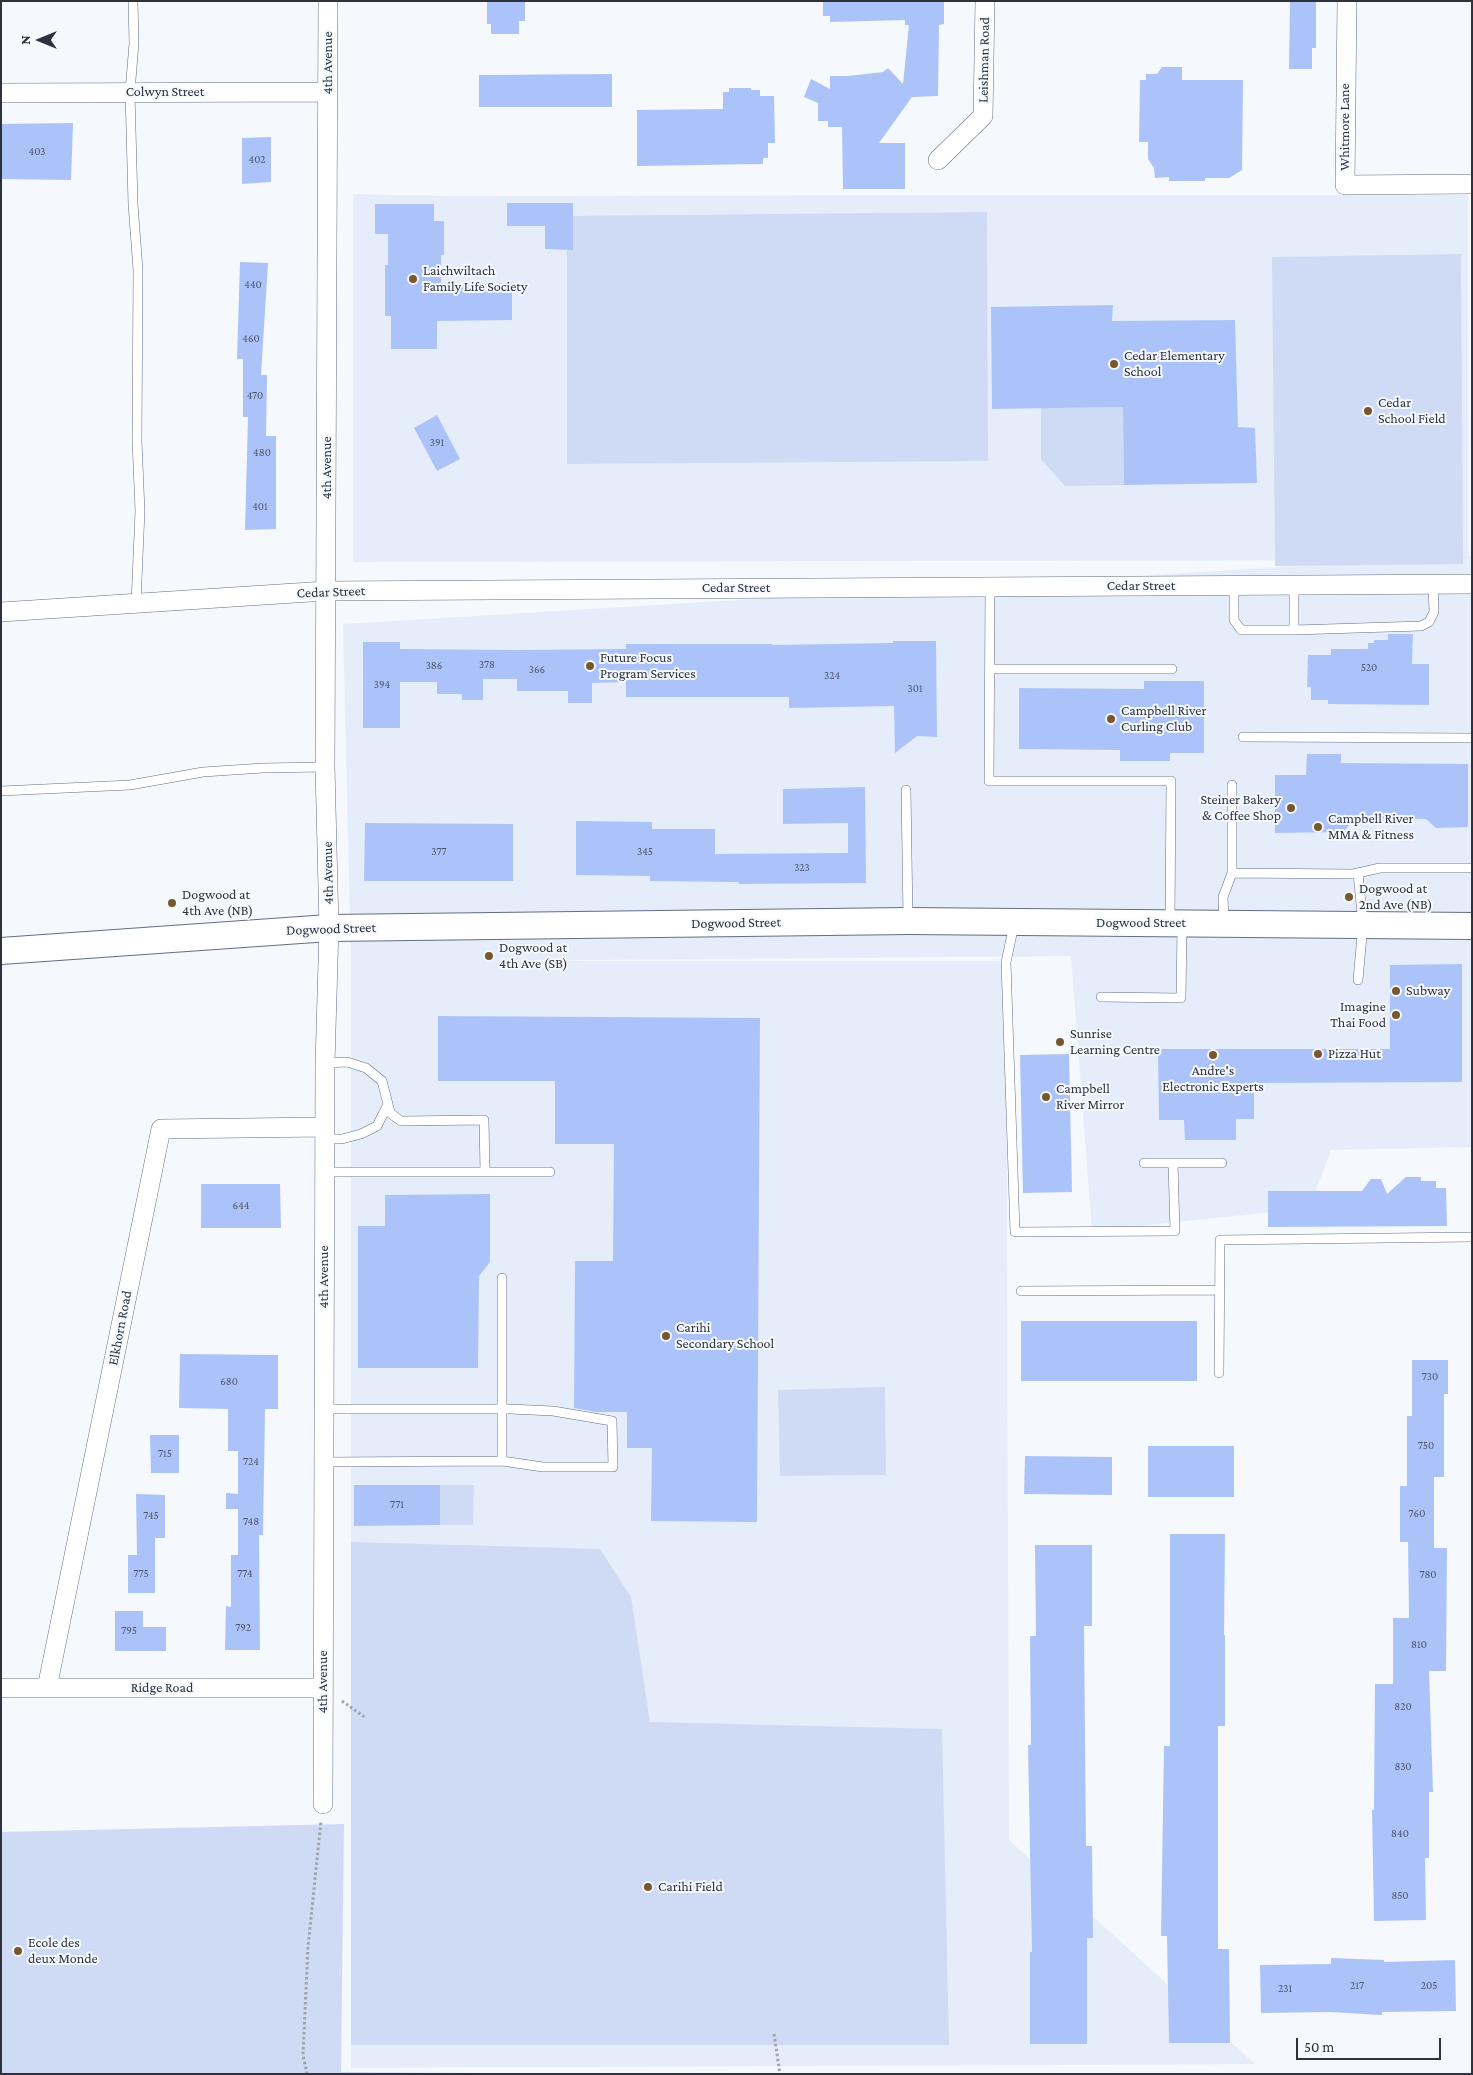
<!DOCTYPE html>
<html>
<head>
<meta charset="utf-8">
<style>
	body { margin:0 }
	#map { position:relative; width:1473px; height:2075px; overflow:hidden; background:#f5f8fd; font-family:"Crimson Pro",serif }
	canvas { display:block }
	.frame { position:absolute; inset:0; border:2px solid #2d323c; pointer-events:none }
	.north { position:absolute; left:15px; top:15px; width:50px; height:50px; -webkit-text-stroke:4px #f5f8fd; paint-order:stroke; rotate:270deg; font-size:14px; font-weight:700; line-height:20px; text-align:center; color:#2d323c }
	.north::after { content:''; display:block; margin:auto; width:18px; height:22px; background:#2d323c; clip-path:polygon(50% 0,100% 100%,50% 72%,0 100%) }
	.scale { position:absolute; left:1296px; top:2038px; width:145px; height:22px; box-sizing:border-box; border:2px solid #2d323c; border-top:0; padding-left:6px; font-size:15px; line-height:18px; white-space:nowrap; color:#2d323c; -webkit-text-stroke:4px #f5f8fd; paint-order:stroke }
</style>
</head>
<body>
<div id="map">
<canvas width="1473" height="2075"></canvas>
<div class="frame"></div>
<div class="north">N</div>
<div class="scale">50 m</div>
</div>
<script>
const context = document.querySelector('canvas').getContext('2d');
context.lineJoin = 'round';
function paint(path, color) {
  context.fillStyle = color;
  context.fill(path, 'evenodd');
}
function poly(rows) {
  const path = new Path2D();
  for (const r of rows) {
    path.moveTo(r[0], r[1]);
    for (let i = 2; i < r.length; i += 2) path.lineTo(r[i], r[i + 1]);
  }
  return path;
}
function strokePath(path, color, width, dash) {
  context.strokeStyle = color;
  context.lineWidth = width;
  context.lineCap = dash ? 'butt' : 'round';
  context.setLineDash(dash || []);
  context.stroke(path);
}
function label(font, color, halo, rows, align = 'center') {
  context.font = font + ' "Crimson Pro",serif';
  context.lineWidth = 4;
  context.setLineDash([]);
  context.textBaseline = 'middle';
  context.strokeStyle = halo;
  context.fillStyle = color;
  for (const [text, x, y, turn = 0] of rows) {
    context.save();
    context.translate(x, y);
    context.rotate((+turn || 0) * Math.PI / 180);
    context.textAlign = isNaN(turn) ? turn : align;
    if (halo) context.strokeText(text, 0, 0);
    context.fillText(text, 0, 0);
    context.restore();
  }
}
const built = poly([
	[353,194,446,196,1468,195,1469,556,1472,556,1472,1147,1331,1150,1309,1208,1092,1231,1071,956,475,961,1006,961,1009,1840,1255,2064,351,2068,351,961,343,624,1398,560,353,562]
]);
const green = poly([
	[987,212,988,461,567,464,567,216],
	[1461,254,1463,564,1275,566,1272,257],
	[1123,407,1124,485,1065,486,1041,459,1041,408],
	[885,1387,886,1475,780,1476,778,1390],
	[440,1485,474,1485,473,1525,440,1525],
	[351,1542,600,1549,631,1597,650,1722,942,1729,949,2045,351,2045],
	[344,1824,341,2072,630,2074,1,2074,1,1832]
]);
const building = poly([
	[487,1,525,1,525,21,519,21,519,34,491,34,491,24,487,24],
	[823,1,944,1,944,24,939,25,938,96,912,97,879,143,905,143,905,189,843,189,842,127,828,127,828,121,818,121,818,103,804,97,811,79,830,89,830,76,848,76,883,72,888,68,903,84,909,25,905,25,905,20,830,22,830,16,823,16],
	[1290,1,1316,1,1316,48,1312,48,1312,69,1289,69],
	[1162,67,1182,67,1182,80,1243,80,1242,170,1229,178,1205,178,1205,181,1169,181,1169,177,1155,178,1154,168,1148,159,1148,142,1139,142,1140,80,1146,80,1146,74,1157,74],
	[612,74,612,107,479,107,479,75],
	[729,88,751,88,751,90,760,90,760,96,774,96,775,143,768,143,768,158,763,158,763,164,637,166,637,110,723,109,723,92,729,92],
	[73,123,71,180,1,179,1,124],
	[271,137,271,182,242,184,242,138],
	[507,203,573,203,573,250,545,249,545,226,507,226],
	[375,204,434,204,434,221,444,221,444,255,441,255,441,285,512,283,512,320,437,321,437,349,391,349,391,316,385,316,385,265,388,265,388,234,375,234],
	[240,262,268,263,261,375,267,375,266,436,276,436,276,529,245,530,248,417,243,417,243,359,237,359],
	[1113,305,1112,321,1235,320,1238,427,1255,428,1257,483,1124,485,1123,407,992,409,991,307],
	[437,415,460,459,437,471,414,428],
	[1388,634,1413,634,1412,664,1429,664,1429,705,1328,704,1328,700,1311,700,1311,687,1307,687,1308,655,1331,655,1331,649,1368,649,1368,643,1374,643,1374,640,1388,640],
	[893,641,936,641,937,737,917,736,895,753,894,706,789,708,789,697,626,697,626,682,592,683,592,703,568,703,568,691,517,691,517,679,483,679,483,700,462,700,462,694,437,694,437,682,400,682,400,728,363,728,363,642,400,642,400,649,517,650,626,649,626,644,772,644,772,645,893,643],
	[1144,681,1204,681,1204,753,1170,753,1170,761,1120,761,1120,750,1019,749,1019,688,1144,689],
	[1307,754,1341,754,1341,763,1468,764,1468,827,1436,828,1426,819,1356,818,1343,832,1275,833,1275,775,1306,775],
	[865,787,866,883,739,884,739,882,650,881,650,876,576,875,576,821,652,822,652,829,715,829,715,854,848,853,848,823,783,824,783,789],
	[365,823,513,824,513,881,364,881],
	[1462,964,1462,1082,1254,1083,1254,1119,1236,1119,1236,1140,1185,1140,1184,1120,1159,1120,1158,1049,1390,1049,1390,965],
	[438,1016,760,1018,757,1522,651,1521,652,1448,627,1448,627,1412,596,1412,574,1408,575,1261,613,1261,614,1144,555,1144,555,1081,438,1081],
	[1069,1054,1072,1192,1023,1193,1020,1055],
	[1406,1177,1421,1177,1421,1181,1436,1181,1436,1188,1446,1188,1447,1226,1268,1227,1268,1191,1362,1191,1371,1179,1381,1179,1387,1194],
	[201,1184,280,1184,281,1228,201,1228],
	[490,1194,490,1262,479,1276,478,1368,358,1368,358,1226,385,1226,385,1195],
	[1021,1321,1197,1321,1197,1381,1021,1381],
	[180,1354,278,1355,278,1409,265,1409,263,1535,259,1535,260,1650,225,1650,226,1606,231,1607,231,1555,238,1555,238,1509,226,1509,226,1493,238,1494,238,1451,228,1451,228,1409,179,1408],
	[1412,1360,1448,1360,1448,1394,1444,1394,1444,1477,1434,1477,1434,1548,1447,1548,1446,1671,1429,1671,1433,1792,1429,1792,1429,1858,1425,1858,1426,1920,1374,1921,1372,1810,1374,1810,1375,1684,1393,1684,1393,1618,1409,1618,1408,1542,1400,1542,1400,1486,1407,1486,1407,1416,1412,1416],
	[150,1435,179,1435,179,1473,151,1473],
	[1148,1446,1234,1446,1234,1497,1148,1497],
	[1025,1456,1112,1457,1112,1495,1024,1494],
	[354,1485,440,1485,440,1525,354,1526],
	[136,1494,165,1495,165,1538,155,1538,155,1593,128,1593,128,1555,137,1555],
	[1170,1534,1225,1534,1224,1635,1225,1635,1225,1726,1218,1726,1218,1949,1229,1949,1230,2043,1169,2043,1167,1936,1161,1936,1164,1746,1170,1746],
	[1035,1545,1092,1545,1092,1626,1084,1626,1086,1846,1092,1846,1093,1938,1087,1938,1087,2044,1030,2044,1030,1952,1032,1952,1028,1745,1031,1745,1030,1636,1036,1636],
	[115,1611,143,1611,143,1627,166,1627,166,1651,115,1651],
	[1331,1958,1384,1960,1384,1962,1455,1960,1456,2011,1382,2012,1382,2015,1329,2012,1261,2013,1260,1965,1331,1964]
]);
const path = poly([
	[342,1701,366,1718],
	[774,2034,780,2074],
	[307,2074,303,2055,308,1947,321,1821]
]);
const lane = poly([
	[133,1,134,43,130,92,133,204,138,270,137,441,140,511,136,603],
	[1234,585,1234,620,1241,630,1294,630,1294,585],
	[990,587,989,781,1171,781,1170,922],
	[1294,630,1421,626,1429,622,1434,612,1433,584],
	[990,669,1172,669],
	[1243,737,1472,738],
	[1232,785,1232,873,1353,874,1380,868,1472,868],
	[906,790,908,919],
	[1,791,130,785,203,772,263,768,325,767],
	[1358,873,1363,924,1358,980],
	[1224,923,1223,897,1232,873],
	[1014,925,1006,962,1015,1232,1175,1231,1173,1163,1144,1163],
	[1101,997,1181,998,1182,926],
	[325,1063,347,1062,366,1068,382,1081,388,1104,377,1126,361,1134,342,1139,325,1139],
	[1173,1163,1222,1163],
	[324,1172,485,1172,484,1120,401,1121,390,1113,388,1104],
	[485,1172,550,1172],
	[1021,1291,1220,1290],
	[1219,1373,1220,1240,1472,1237],
	[324,1409,510,1409,553,1411,612,1421,613,1467,543,1467,502,1461],
	[324,1462,502,1461,502,1278]
]);
const street = poly([
	[1347,1,1345,185,1472,184],
	[1,93,328,92],
	[938,160,983,116,985,1],
	[1,612,326,591,1472,584],
	[1,1688,323,1688],
	[47,1688,161,1129,325,1127],
	[323,1804,325,1063,329,928,325,767,328,1]
]);
const secondary = poly([
	[1,951,329,928,908,921,1472,926]
]);
const markers = [
	[413,279,5,"#77572d"],
	[1114,364,5,"#77572d"],
	[1368,411,5,"#77572d"],
	[590,666,5,"#77572d"],
	[1111,719,5,"#77572d"],
	[1291,808,5,"#77572d"],
	[1318,827,5,"#77572d"],
	[1349,897,5,"#77572d"],
	[172,903,5,"#77572d"],
	[489,956,5,"#77572d"],
	[1396,991,5,"#77572d"],
	[1396,1015,5,"#77572d"],
	[1060,1042,5,"#77572d"],
	[1318,1054,5,"#77572d"],
	[1213,1055,5,"#77572d"],
	[1046,1097,5,"#77572d"],
	[666,1336,5,"#77572d"],
	[648,1887,5,"#77572d"],
	[18,1951,5,"#77572d"]
];
const numberNames = [
	["403",37,152],
	["402",257,160],
	["440",253,285],
	["460",251,339],
	["470",255,396],
	["391",437,443],
	["480",262,453],
	["401",260,507],
	["378",487,665],
	["386",434,666],
	["520",1369,668],
	["366",537,670],
	["324",832,676],
	["394",382,685],
	["301",915,689],
	["377",439,852],
	["345",645,852],
	["323",802,868],
	["644",241,1206],
	["730",1430,1377],
	["680",229,1382],
	["750",1426,1446],
	["715",165,1454],
	["724",251,1462],
	["771",397,1505],
	["760",1417,1514],
	["745",151,1516],
	["748",251,1522],
	["775",141,1574],
	["774",245,1574],
	["780",1428,1575],
	["792",243,1628],
	["795",129,1631],
	["810",1419,1645],
	["820",1403,1707],
	["830",1403,1767],
	["840",1400,1834],
	["850",1400,1896],
	["217",1357,1986],
	["205",1429,1986],
	["231",1285,1989]
];
const streetNames = [
	["Leishman Road",984,60,-89],
	["4th Avenue",328,63,-90],
	["Colwyn Street",165,92],
	["Whitmore Lane",1345,127,-90],
	["4th Avenue",327,468,-90],
	["Cedar Street",1141,586],
	["Cedar Street",736,588],
	["Cedar Street",331,592,-2],
	["4th Avenue",328,873,-91],
	["Dogwood Street",736,923,-1],
	["Dogwood Street",1141,923],
	["Dogwood Street",331,929,-2],
	["4th Avenue",324,1277,-90],
	["Elkhorn Road",120,1328,-79],
	["4th Avenue",323,1682,-90],
	["Ridge Road",162,1688]
];
const poiNames = [
	["Laichwiltach",423,271],
	["Family Life Society",423,287],
	["Cedar Elementary",1124,356],
	["School",1124,372],
	["Cedar",1378,403],
	["School Field",1378,419],
	["Future Focus",600,658],
	["Program Services",600,674],
	["Campbell River",1121,711],
	["Curling Club",1121,727],
	["Steiner Bakery",1281,800,"right"],
	["& Coffee Shop",1281,816,"right"],
	["Campbell River",1328,819],
	["MMA & Fitness",1328,835],
	["Dogwood at",1359,889],
	["2nd Ave (NB)",1359,905],
	["Dogwood at",182,895],
	["4th Ave (NB)",182,911],
	["Dogwood at",499,948],
	["4th Ave (SB)",499,964],
	["Subway",1406,991],
	["Imagine",1386,1007,"right"],
	["Thai Food",1386,1023,"right"],
	["Sunrise",1070,1034],
	["Learning Centre",1070,1050],
	["Pizza Hut",1328,1054],
	["Andre's",1213,1071,"center"],
	["Electronic Experts",1213,1087,"center"],
	["Campbell",1056,1089],
	["River Mirror",1056,1105],
	["Carihi",676,1328],
	["Secondary School",676,1344],
	["Carihi Field",658,1887],
	["Ecole des",28,1943],
	["deux Monde",28,1959]
];
paint(built, '#e6edfa');
paint(green, '#cfdaf5');
paint(building, '#acc3fa');
strokePath(lane, '#636d84', 10);
strokePath(street, '#636d84', 20);
strokePath(secondary, '#636d84', 28);
strokePath(path, '#9fa3aa', 3, [2.5, 2.5]);
strokePath(lane, '#fff', 9);
strokePath(street, '#fff', 19);
strokePath(secondary, '#fff', 26);
for (const [x, y, r, color] of markers) {
  const dot = new Path2D();
  dot.arc(x, y, r, 0, 2 * Math.PI);
  context.fillStyle = color;
  context.fill(dot);
  strokePath(dot, '#f5f8fd', 2);
}
label('11px', '#4d566c', null, numberNames);
label('14px', '#2d323c', '#f5f8fd', streetNames);
label('14px', '#2d323c', '#f5f8fd', poiNames, 'left');
</script>
</body>
</html>
